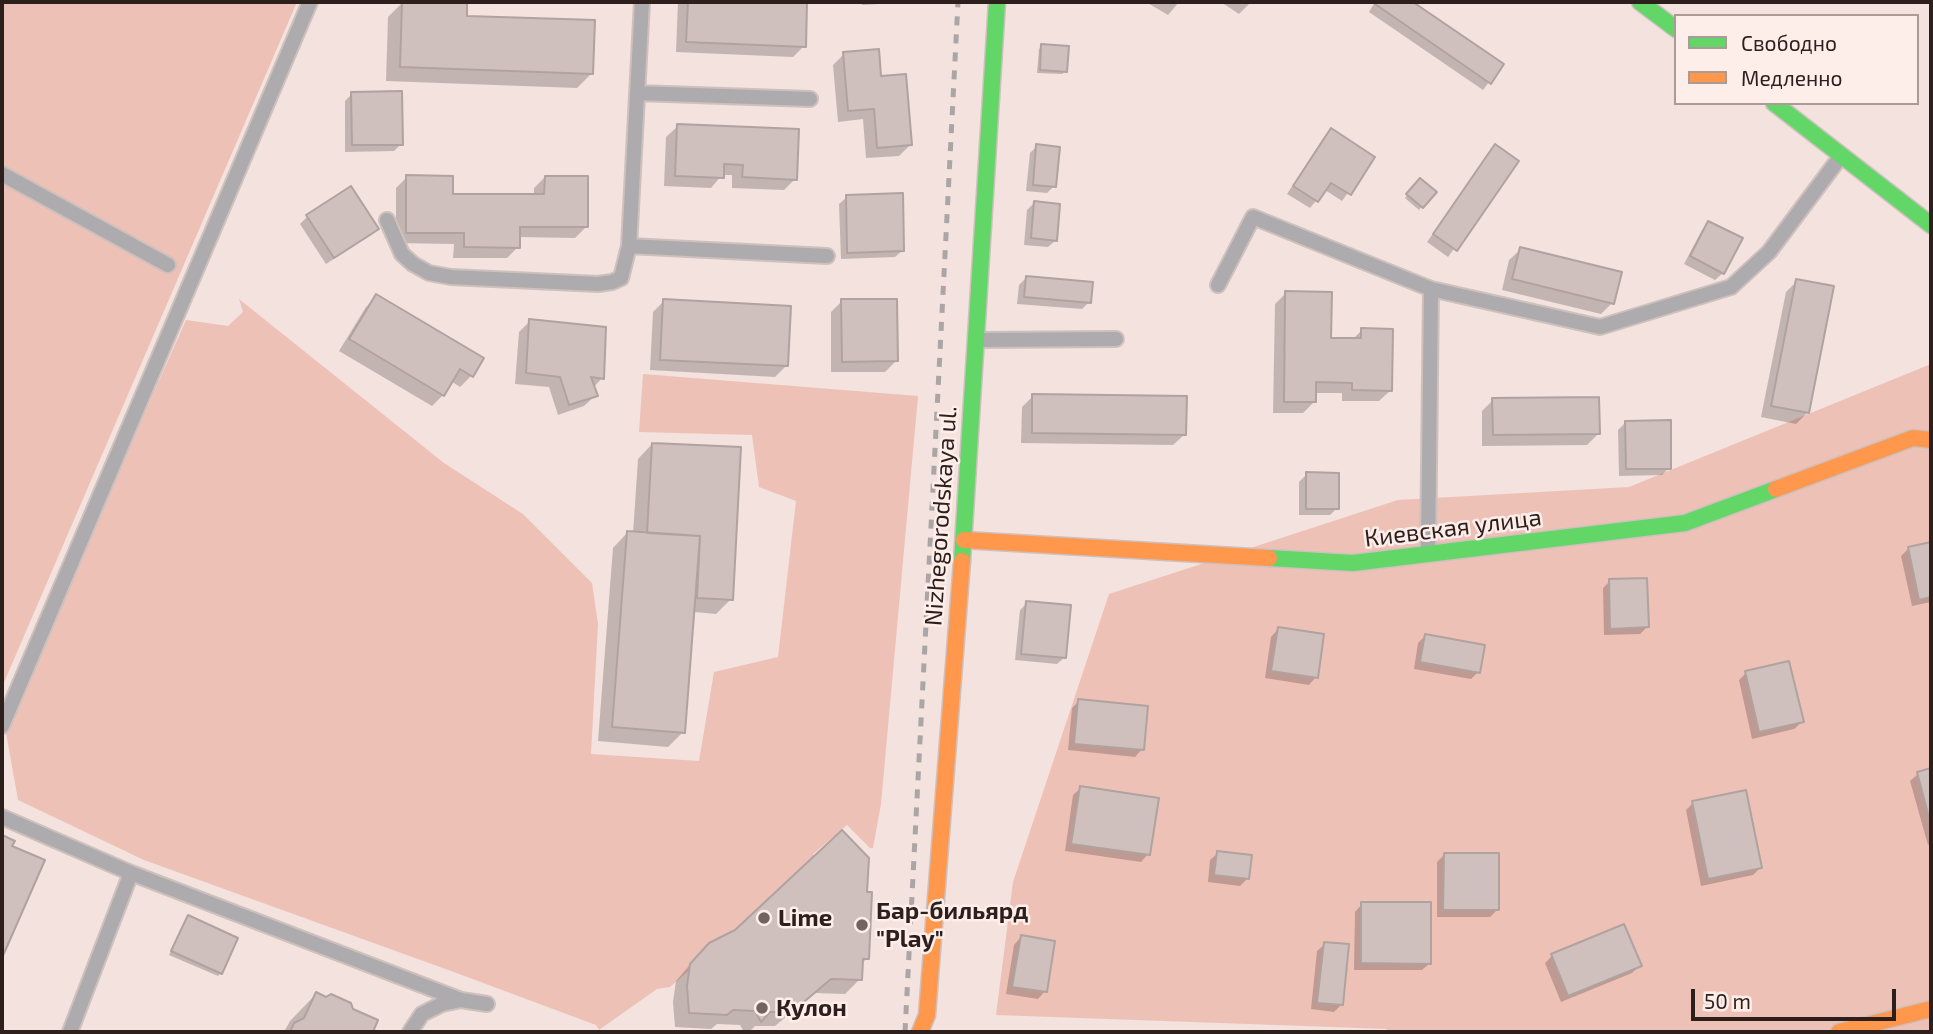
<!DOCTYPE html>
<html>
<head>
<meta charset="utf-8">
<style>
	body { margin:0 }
	#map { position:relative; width:1933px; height:1034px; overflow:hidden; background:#f3e2de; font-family:"Exo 2",sans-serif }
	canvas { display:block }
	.frame { position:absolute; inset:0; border:4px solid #2d1f1c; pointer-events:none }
	.legend { position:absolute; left:1674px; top:14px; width:245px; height:91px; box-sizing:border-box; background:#feeeea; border:2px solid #aa9b98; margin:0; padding:9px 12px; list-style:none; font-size:21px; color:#2d1f1c }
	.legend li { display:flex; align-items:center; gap:14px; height:35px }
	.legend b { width:35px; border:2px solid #aa9b98 }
	.scale { position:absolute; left:1691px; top:989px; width:205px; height:32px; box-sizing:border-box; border:4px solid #2d1f1c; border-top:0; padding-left:9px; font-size:21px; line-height:24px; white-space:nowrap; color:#2d1f1c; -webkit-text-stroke:5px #feeeea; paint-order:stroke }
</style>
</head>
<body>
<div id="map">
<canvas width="1933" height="1034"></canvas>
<div class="frame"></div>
<ul class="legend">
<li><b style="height:9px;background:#63d668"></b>Свободно</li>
<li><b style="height:9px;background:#ff974d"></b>Медленно</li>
</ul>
<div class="scale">50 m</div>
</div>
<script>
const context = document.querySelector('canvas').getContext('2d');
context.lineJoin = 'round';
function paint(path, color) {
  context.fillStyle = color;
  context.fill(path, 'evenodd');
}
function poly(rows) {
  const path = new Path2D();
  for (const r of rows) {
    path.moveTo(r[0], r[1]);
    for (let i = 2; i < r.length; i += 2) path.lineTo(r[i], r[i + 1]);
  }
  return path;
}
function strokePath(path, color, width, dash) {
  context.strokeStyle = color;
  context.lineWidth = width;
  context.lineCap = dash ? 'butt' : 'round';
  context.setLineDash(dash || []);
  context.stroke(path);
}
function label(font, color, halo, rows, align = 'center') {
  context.font = font + ' "Exo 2",sans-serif';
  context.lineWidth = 5;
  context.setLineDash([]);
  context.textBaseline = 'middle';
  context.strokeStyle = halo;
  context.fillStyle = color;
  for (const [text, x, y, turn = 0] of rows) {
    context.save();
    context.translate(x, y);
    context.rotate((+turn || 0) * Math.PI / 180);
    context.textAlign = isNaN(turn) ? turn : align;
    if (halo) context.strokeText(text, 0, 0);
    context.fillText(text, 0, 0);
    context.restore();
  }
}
const green = poly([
	[2,2,297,2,2,687],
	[239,299,444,463,523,514,592,583,598,624,591,754,699,761,714,672,778,657,796,501,759,487,752,435,639,432,643,374,918,396,881,804,873,848,870,848,847,825,813,854,818,860,670,987,657,989,599,1030,596,1025,451,971,144,860,18,800,5,727,186,320,228,326,243,312],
	[1931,364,1931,1032,1387,1032,1387,1029,996,1015,1013,882,1109,594,1398,500,1629,487]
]);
const shadow = poly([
	[403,2,465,4,465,17,592,73,577,88,386,81,388,17],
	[678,2,806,2,804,46,793,57,676,52],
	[862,2,913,2,862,5],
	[1146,2,1179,2,1168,15],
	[1221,2,1251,2,1239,14],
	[1375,2,1410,2,1502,65,1483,90,1369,12],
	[1042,46,1066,71,1062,74,1037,73,1039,49],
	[844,54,880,78,910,145,899,156,866,158,863,119,838,122,833,65],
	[352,94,401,144,394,151,345,152,345,101],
	[678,126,795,179,784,190,732,188,732,175,722,175,711,188,664,186,666,137],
	[1332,130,1373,158,1342,201,1325,190,1310,208,1287,194,1324,137],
	[1037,146,1054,186,1047,193,1026,191,1030,153],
	[1495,147,1517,161,1448,257,1427,242],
	[407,177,451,195,534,196,534,188,545,177,586,227,575,238,518,237,518,247,507,258,453,258,454,244,396,243,396,188],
	[1420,180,1434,192,1419,210,1405,198],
	[847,197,903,250,895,257,841,259,839,204],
	[1034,203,1056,240,1048,247,1024,245,1027,210],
	[307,217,377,229,370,236,326,264,300,224],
	[1709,223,1723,273,1715,280,1684,264,1702,230],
	[1521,249,1612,303,1601,314,1502,290,1509,260],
	[1026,278,1089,302,1082,309,1017,304,1019,285],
	[1797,281,1808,412,1796,424,1761,417,1786,292],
	[1286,293,1329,340,1352,340,1362,330,1391,390,1379,401,1342,401,1342,393,1314,393,1314,402,1303,413,1273,413,1275,304],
	[377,296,471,376,460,387,451,381,443,395,432,406,339,351,366,307],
	[664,301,787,365,775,377,650,370,653,312],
	[842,301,896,361,885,372,831,372,831,312],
	[530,321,602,378,593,388,596,395,584,406,558,415,549,387,515,384,519,332],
	[1033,396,1185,434,1173,445,1021,443,1022,407],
	[1493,400,1598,434,1587,445,1482,446,1482,411],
	[1626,422,1669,468,1662,475,1619,476,1618,430],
	[652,444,739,449,731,599,716,614,694,612,683,732,668,747,598,741,613,548,627,533,633,534,638,459],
	[1307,474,1337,508,1330,515,1299,515,1299,482],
	[1931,544,1931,602,1912,606,1901,556,1908,549],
	[1610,581,1647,627,1640,634,1604,635,1603,588],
	[1027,603,1065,657,1057,664,1015,660,1020,610],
	[1278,629,1316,677,1309,685,1265,678,1271,637],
	[1425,636,1478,672,1471,679,1414,669,1418,643],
	[1746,673,1802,722,1794,729,1752,739,1739,680],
	[1079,701,1142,749,1135,757,1068,750,1072,708],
	[1931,770,1931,844,1928,845,1910,781,1918,774],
	[1081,788,1148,854,1141,862,1065,851,1073,795],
	[1693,803,1760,868,1753,875,1701,886,1686,810],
	[2,837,12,841,10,847,43,861,2,953],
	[1218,853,1248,878,1240,886,1208,882,1210,860],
	[1445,854,1497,910,1490,917,1437,917,1437,862],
	[865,894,867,958,861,965,860,979,845,994,815,993,775,1026,755,1026,749,1032,744,1032,740,1025,717,1024,711,1029,675,1027,673,1002,676,981,694,960],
	[1362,904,1430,963,1422,970,1354,970,1355,912],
	[188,917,221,973,218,976,169,955],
	[1021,937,1045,991,1038,999,1006,994,1014,945],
	[1325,944,1341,1005,1334,1012,1311,1009,1317,951],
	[1552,956,1639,966,1632,973,1561,1002,1545,963],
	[316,994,376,1021,371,1032,284,1032,290,1021]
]);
const building = poly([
	[402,2,467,3,467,16,595,20,593,74,400,67,402,2],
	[688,2,807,2,806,47,686,42,688,2],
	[1376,2,1413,2,1504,64,1491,84,1375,4,1376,2],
	[1041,44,1069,46,1067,72,1040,70,1041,44],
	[879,49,881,76,906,74,912,145,877,148,874,109,848,111,843,52,879,49],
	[402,91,403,145,352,145,351,92,402,91],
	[677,124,799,129,797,180,742,177,743,165,724,164,724,178,675,176,677,124],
	[1331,128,1375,157,1351,195,1331,183,1318,202,1293,186,1331,128],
	[1036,144,1060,147,1056,187,1033,185,1036,144],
	[1495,144,1519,161,1457,251,1433,234,1495,144],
	[406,175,453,176,453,194,544,194,545,176,588,176,588,227,520,227,520,248,464,247,464,233,406,233,406,175],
	[1420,178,1437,192,1423,208,1406,194,1420,178],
	[351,186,379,229,334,258,306,215,351,186],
	[903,193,904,251,847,253,846,195,903,193],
	[1034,201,1060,204,1057,241,1031,238,1034,201],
	[1708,221,1743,238,1724,274,1690,256,1708,221],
	[1520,247,1622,272,1614,304,1512,279,1520,247],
	[1026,276,1093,282,1091,303,1024,297,1026,276],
	[1796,279,1834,286,1809,413,1771,406,1796,279],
	[1285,291,1332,292,1331,338,1361,338,1361,328,1393,329,1392,391,1352,390,1352,383,1316,382,1316,402,1284,402,1285,291],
	[376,294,484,358,473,377,460,369,444,396,349,339,376,294],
	[663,299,791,306,788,366,660,360,663,299],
	[841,299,897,299,898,361,842,362,841,299],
	[529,319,606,327,604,379,591,377,598,396,569,405,560,377,526,373,529,319],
	[1032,394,1187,396,1186,435,1032,433,1032,394],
	[1599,397,1600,434,1493,435,1492,398,1599,397],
	[1671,420,1671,469,1626,469,1625,421,1671,420],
	[652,443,741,447,733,600,697,598,700,536,647,533,652,443],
	[1306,472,1339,473,1339,509,1306,509,1306,472],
	[627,531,700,536,685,733,612,727,627,531],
	[1931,542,1931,597,1919,600,1908,547,1931,542],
	[1647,578,1649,627,1610,629,1609,579,1647,578],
	[1026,601,1071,605,1066,658,1021,654,1026,601],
	[1278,627,1324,634,1318,678,1271,671,1278,627],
	[1425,634,1485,645,1480,673,1420,662,1425,634],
	[1789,661,1804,722,1759,732,1745,671,1789,661],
	[1078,699,1148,706,1144,750,1074,744,1078,699],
	[1931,768,1931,825,1917,772,1931,768],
	[1080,786,1159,798,1150,855,1071,844,1080,786],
	[1746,790,1762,868,1708,879,1692,801,1746,790],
	[842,830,869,858,867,892,872,892,869,959,863,959,862,980,831,979,792,1012,770,1012,761,1022,755,1011,733,1010,727,1015,689,1013,687,986,690,964,709,943,735,930,842,830],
	[2,835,15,841,12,846,45,860,2,958,2,835],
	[1217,851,1252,855,1249,879,1214,875,1217,851],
	[1444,853,1499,853,1499,910,1443,910,1444,853],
	[1361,902,1431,902,1431,964,1361,963,1361,902],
	[188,915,238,938,222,974,171,951,188,915],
	[1624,924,1642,966,1568,996,1551,954,1624,924],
	[1021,935,1055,941,1047,992,1012,987,1021,935],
	[1324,942,1349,944,1343,1005,1317,1003,1324,942],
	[316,992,326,997,331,994,351,1003,353,1009,378,1020,373,1032,290,1032,294,1023,304,1018,316,992]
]);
const lane = poly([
	[637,93,810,99],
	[2,174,168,265],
	[387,220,402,254,413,264,429,273,451,277,598,284,612,282,621,278,629,246,642,2],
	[629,246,827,256],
	[1218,285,1253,217,1431,289,1428,553],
	[1431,289,1600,327,1731,287,1769,252,1841,156],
	[977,340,1116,339],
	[2,726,310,2],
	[2,817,131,873],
	[70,1032,131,873,461,1000,487,1004],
	[410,1032,422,1014,442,1004,461,1000]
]);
const fast = poly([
	[1640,2,1676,29],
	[1774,103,1931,225],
	[1269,558,1353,563,1685,523,1776,489],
	[962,561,997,2]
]);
const slow = poly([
	[1776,489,1913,438,1931,440],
	[964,540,1269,558],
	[920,1032,927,1015,962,561],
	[1839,1032,1931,1009]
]);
const rail = poly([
	[905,1032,958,2]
]);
const markers = [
	[764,918,7,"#726360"],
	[862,925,7,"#726360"],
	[762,1008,7,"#726360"]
];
const streetNames = [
	["Nizhegorodskaya ul.",941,516,-86],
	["Киевская улица",1453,528,-7]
];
const poiNames = [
	["Бар-бильярд",876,911],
	["\"Play\"",876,939],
	["Lime",778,918],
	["Кулон",776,1008]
];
paint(green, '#eec1b7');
paint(shadow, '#0003');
paint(building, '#cfc0bd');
strokePath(building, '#b0a29e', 2);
strokePath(lane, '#cec0bd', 18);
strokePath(fast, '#cec0bd', 19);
strokePath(slow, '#cec0bd', 19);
strokePath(lane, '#adabad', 14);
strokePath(fast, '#63d668', 16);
strokePath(slow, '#ff974d', 16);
strokePath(rail, '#aba6a5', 5, [9, 9]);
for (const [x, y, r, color] of markers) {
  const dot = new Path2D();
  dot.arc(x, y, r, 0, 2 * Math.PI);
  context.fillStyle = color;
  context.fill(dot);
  strokePath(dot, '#feeeea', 2.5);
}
label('24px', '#2d1f1c', '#feeeea', streetNames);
label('bold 24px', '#2d1f1c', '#feeeea', poiNames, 'left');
</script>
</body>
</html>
